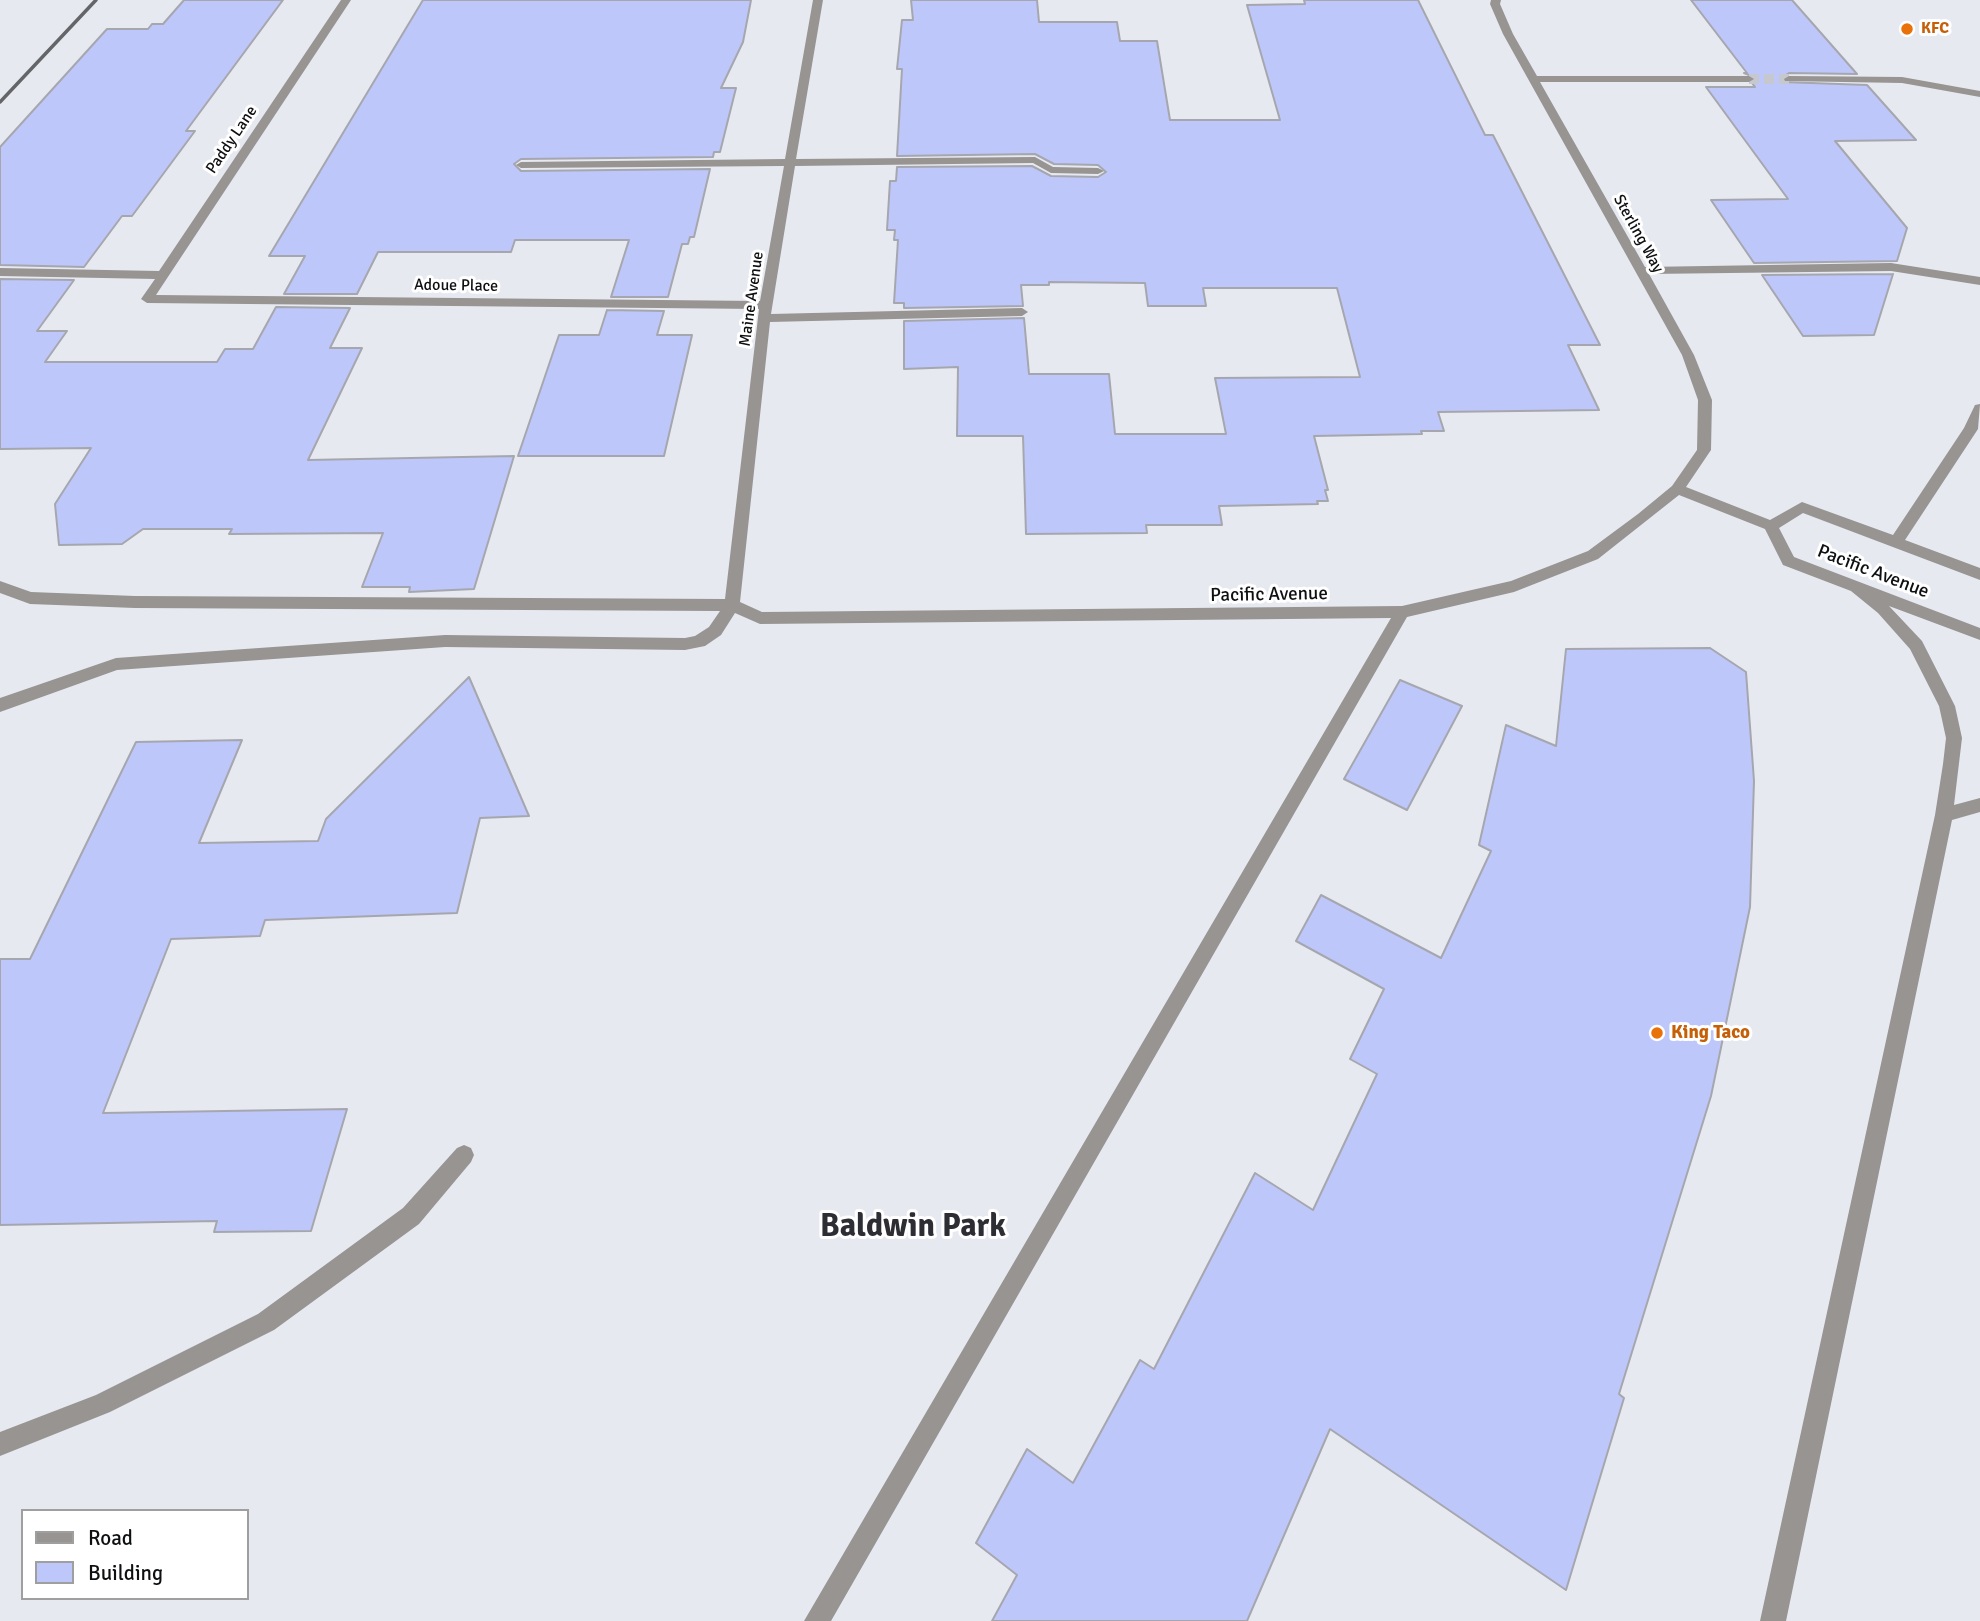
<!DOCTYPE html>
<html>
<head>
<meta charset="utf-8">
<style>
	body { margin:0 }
	#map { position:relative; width:1980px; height:1621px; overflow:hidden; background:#e7e9f1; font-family:Signika,sans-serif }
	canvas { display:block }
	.legend { position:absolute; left:21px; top:1509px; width:228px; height:91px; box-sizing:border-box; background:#fff; border:2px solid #9f9fa0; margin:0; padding:9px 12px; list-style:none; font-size:21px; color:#0e0f11 }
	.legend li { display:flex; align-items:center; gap:14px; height:35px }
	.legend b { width:35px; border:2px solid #9f9fa0 }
</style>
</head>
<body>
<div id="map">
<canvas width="1980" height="1621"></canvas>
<ul class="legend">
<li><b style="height:9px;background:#979492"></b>Road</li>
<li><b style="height:19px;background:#bec7fa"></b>Building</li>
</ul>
</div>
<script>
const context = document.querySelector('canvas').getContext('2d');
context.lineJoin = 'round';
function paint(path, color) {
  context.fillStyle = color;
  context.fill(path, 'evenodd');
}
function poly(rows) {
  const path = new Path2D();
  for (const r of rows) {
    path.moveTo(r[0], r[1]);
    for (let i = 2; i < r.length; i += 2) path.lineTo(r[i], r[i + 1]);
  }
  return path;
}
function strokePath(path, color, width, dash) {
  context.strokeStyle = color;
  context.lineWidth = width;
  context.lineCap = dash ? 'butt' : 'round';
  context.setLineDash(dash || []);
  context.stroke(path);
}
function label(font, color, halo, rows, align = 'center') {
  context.font = font + ' Signika,sans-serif';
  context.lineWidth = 6;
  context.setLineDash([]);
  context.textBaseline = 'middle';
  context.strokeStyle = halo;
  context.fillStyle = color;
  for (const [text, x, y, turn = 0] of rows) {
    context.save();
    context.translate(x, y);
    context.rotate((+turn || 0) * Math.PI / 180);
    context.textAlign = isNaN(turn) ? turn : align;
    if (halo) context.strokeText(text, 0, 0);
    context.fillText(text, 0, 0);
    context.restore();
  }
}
const building = poly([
	[184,0,283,0,186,131,195,131,132,216,122,216,84,267,0,265,0,147,107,29,148,29,152,24,163,24,184,0],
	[423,0,751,0,743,42,721,88,736,88,720,152,714,152,713,157,521,159,514,164,521,171,710,169,694,237,690,237,688,244,682,244,668,297,611,297,629,240,515,240,511,252,378,252,357,294,284,294,305,256,269,256,423,0],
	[911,0,1037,0,1039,22,1117,22,1120,41,1157,41,1170,120,1280,120,1247,5,1305,4,1304,0,1418,0,1485,135,1493,135,1600,345,1568,345,1599,410,1438,412,1444,431,1421,431,1422,434,1314,436,1328,490,1325,490,1328,501,1317,501,1318,504,1219,506,1222,525,1146,525,1147,533,1026,534,1023,436,957,436,958,367,904,369,904,321,1024,318,1029,374,1109,374,1115,434,1226,434,1215,378,1360,377,1337,288,1203,288,1206,306,1148,306,1145,283,1049,282,1049,285,1021,285,1023,306,904,308,904,303,894,303,898,240,894,240,895,230,887,230,890,181,896,181,897,167,1032,166,1051,176,1098,177,1106,172,1098,165,1054,164,1035,154,897,156,902,69,897,69,902,20,913,20,911,0],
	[1691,0,1792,0,1857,74,1789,73,1781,78,1783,82,1867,85,1916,140,1835,141,1907,228,1897,261,1754,263,1711,200,1788,199,1706,87,1755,87,1752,83,1756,78,1744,73,1747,73,1691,0],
	[1893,274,1874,335,1803,336,1762,275,1893,274],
	[0,279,74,280,37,331,67,331,45,362,217,362,225,349,253,349,276,307,350,308,330,348,362,348,308,460,514,456,474,589,409,592,410,587,362,587,383,533,229,534,232,529,143,529,122,544,59,545,55,504,91,448,0,449,0,279],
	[607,310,664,311,657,335,692,335,664,456,518,456,559,335,599,335,607,310],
	[1710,648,1746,672,1754,781,1750,907,1711,1096,1619,1394,1624,1398,1566,1590,1330,1429,1247,1621,992,1621,1017,1575,976,1543,1027,1449,1073,1483,1140,1360,1154,1369,1255,1173,1313,1210,1377,1074,1350,1059,1384,989,1296,941,1321,895,1441,958,1491,851,1479,845,1506,725,1556,746,1566,649,1710,648],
	[469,677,529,816,480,818,457,913,265,920,260,936,171,939,103,1113,347,1109,311,1231,214,1232,217,1221,0,1225,0,959,30,959,136,742,242,740,199,843,318,841,326,819,469,677],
	[1400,680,1462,706,1407,810,1344,779,1400,680]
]);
const minorTunnel = poly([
	[1749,79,1789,79]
]);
const minor = poly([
	[341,0,351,0,156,295,760,301,784,166,521,168,516,165,521,162,785,159,813,0,823,0,796,159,1035,157,1053,167,1098,168,1104,171,1098,174,1051,173,1033,163,795,166,771,314,1022,308,1028,312,1022,316,770,322,740,602,762,612,1402,606,1511,581,1588,551,1638,514,1672,486,1697,450,1698,400,1682,355,1503,34,1490,4,1491,0,1501,0,1500,4,1513,34,1537,76,1749,76,1754,79,1749,82,1540,82,1645,267,1891,263,1980,277,1980,285,1891,271,1649,274,1694,355,1712,400,1711,450,1686,487,1770,520,1802,502,1893,535,1964,428,1975,405,1980,404,1978,429,1905,540,1980,568,1980,580,1803,513,1779,528,1794,557,1980,628,1980,640,1889,606,1922,641,1955,706,1962,738,1954,805,1980,798,1980,812,1952,820,1786,1621,1760,1621,1935,815,1943,764,1946,738,1939,706,1910,649,1878,613,1851,591,1783,565,1765,529,1679,495,1598,559,1514,592,1407,617,831,1621,804,1621,1391,618,760,624,735,613,721,635,705,646,685,650,445,647,117,670,0,712,0,698,116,658,445,635,685,638,695,636,709,627,720,611,135,608,30,604,0,593,0,581,31,592,135,596,725,599,759,309,147,303,141,299,155,279,0,276,0,268,159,271,341,0],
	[1789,76,1902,77,1980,91,1980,97,1902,83,1785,81,1784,79,1789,76],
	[464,1145,471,1148,474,1155,471,1162,419,1224,274,1330,110,1412,0,1456,0,1432,96,1395,258,1314,403,1208,457,1148,464,1145]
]);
const rail = poly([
	[0,102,96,0]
]);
const markers = [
	[1907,29,7,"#e8710a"],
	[1657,1033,7,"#e8710a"]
];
const farFoodnames = [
	["KFC",1921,29]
];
const farStreetnames = [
	["Paddy Lane",232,140,-56],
	["Sterling Way",1638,234,61],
	["Adoue Place",456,286,1],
	["Maine Avenue",752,299,-82]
];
const streetNames = [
	["Pacific Avenue",1873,572,21],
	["Pacific Avenue",1269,595,-1]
];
const foodNames = [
	["King Taco",1671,1033]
];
const nearDistrictnames = [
	["Baldwin Park",913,1228]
];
paint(building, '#bec7fa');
strokePath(building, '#a6a7ae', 2);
strokePath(minorTunnel, '#c6c8cf', 10, [10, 5]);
paint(minor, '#979492');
strokePath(rail, '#646569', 3.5);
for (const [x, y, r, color] of markers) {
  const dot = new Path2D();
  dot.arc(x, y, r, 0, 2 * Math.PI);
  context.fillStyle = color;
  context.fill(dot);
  strokePath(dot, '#fff', 2.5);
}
label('bold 16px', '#c56008', '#fff', farFoodnames, 'left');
label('16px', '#0e0f11', '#fff', farStreetnames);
label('19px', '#0e0f11', '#fff', streetNames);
label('bold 19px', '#c56008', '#fff', foodNames, 'left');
label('bold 32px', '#2d2e34', '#fff', nearDistrictnames);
</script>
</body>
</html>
